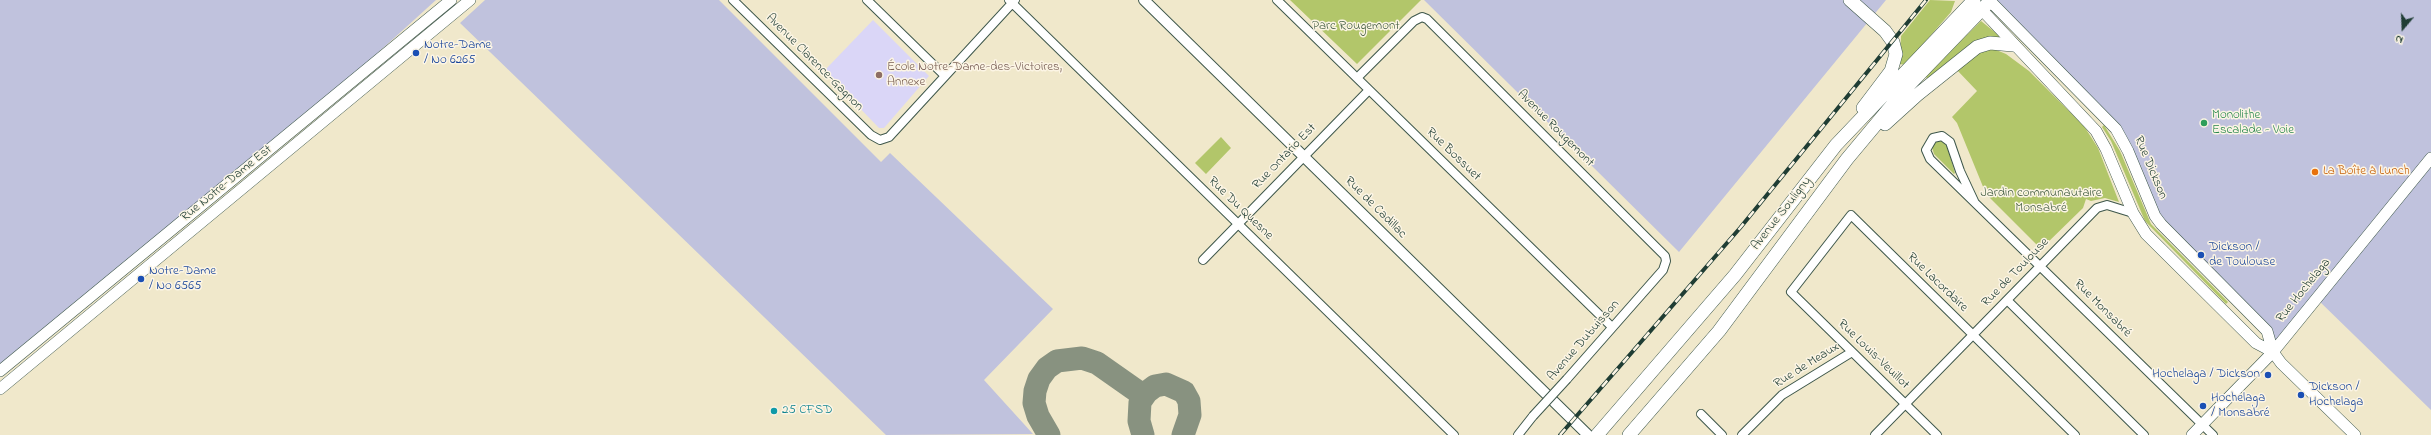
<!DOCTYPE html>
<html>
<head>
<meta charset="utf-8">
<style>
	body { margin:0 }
	#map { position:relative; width:2431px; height:435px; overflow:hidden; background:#f0e8cb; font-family:"Indie Flower",sans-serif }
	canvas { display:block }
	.north { position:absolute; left:2383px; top:8px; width:40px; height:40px; -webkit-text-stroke:3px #fcf5e5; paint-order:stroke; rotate:199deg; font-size:11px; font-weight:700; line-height:16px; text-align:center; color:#1f3d34 }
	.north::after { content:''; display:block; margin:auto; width:14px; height:18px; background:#1f3d34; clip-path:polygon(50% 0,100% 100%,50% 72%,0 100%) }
</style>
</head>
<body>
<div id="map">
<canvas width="2431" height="435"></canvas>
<div class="north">N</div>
</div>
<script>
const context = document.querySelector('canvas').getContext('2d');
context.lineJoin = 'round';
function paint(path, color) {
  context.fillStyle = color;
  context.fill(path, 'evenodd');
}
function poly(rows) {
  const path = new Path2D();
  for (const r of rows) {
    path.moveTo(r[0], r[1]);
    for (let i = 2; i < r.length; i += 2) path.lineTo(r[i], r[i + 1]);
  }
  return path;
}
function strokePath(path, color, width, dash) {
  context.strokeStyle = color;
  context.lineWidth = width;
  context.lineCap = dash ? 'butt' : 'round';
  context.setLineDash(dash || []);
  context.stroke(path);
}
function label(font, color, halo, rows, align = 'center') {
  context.font = font + ' "Indie Flower",sans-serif';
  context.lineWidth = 3;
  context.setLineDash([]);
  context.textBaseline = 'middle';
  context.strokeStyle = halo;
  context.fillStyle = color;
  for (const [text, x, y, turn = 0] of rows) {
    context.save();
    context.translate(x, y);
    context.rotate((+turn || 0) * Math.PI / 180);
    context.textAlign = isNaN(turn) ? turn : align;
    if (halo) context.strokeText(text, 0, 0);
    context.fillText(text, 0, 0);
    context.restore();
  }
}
const built = poly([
	[873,20,929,76,884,128,879,128,824,71]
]);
const industrial = poly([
	[0,0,436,0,317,108,0,367],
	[485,0,719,0,881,162,890,153,1053,309,984,380,1033,434,886,435,460,23],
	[1424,0,1886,0,1679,252],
	[1989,0,2431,0,2431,410,2316,298,2273,352,2268,334,2166,230,2120,136]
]);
const green = poly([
	[1290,0,1421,0,1357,64],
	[1930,0,1955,1,1951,12,1905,65,1900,64,1901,36],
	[1981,21,2001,37,1928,79,1925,76],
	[1994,49,2006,54,2029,71,2084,126,2098,148,2119,202,2105,198,2091,201,2086,199,2083,208,2041,249,1986,194,1957,123,1952,117,1977,91,1956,69,1975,54],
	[2104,125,2120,151,2151,224,2228,302,2226,304,2145,221,2111,141,2102,127],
	[1221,137,1231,148,1206,174,1195,163],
	[1937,141,1942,141,1947,146,1955,173,1954,174,1934,154,1932,147]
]);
const taxiway = poly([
	[1049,435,1038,416,1034,403,1035,391,1039,379,1047,368,1057,361,1082,358,1097,363,1144,396],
	[1143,435,1139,421,1140,402,1147,392,1155,386,1166,384,1184,392,1189,401,1190,415,1183,435]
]);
const minor = poly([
	[733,0,871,135,880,140,889,137,1015,0],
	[867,0,944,75],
	[1009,0,1454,435],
	[1277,0,1612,327],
	[1357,78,1414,21,1422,17,1427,19,1665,256,1666,261,1663,270,1567,379],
	[1974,201,1960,171,1950,142,1942,136,1933,138,1926,150,1930,159,2213,435],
	[1203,260,1369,90],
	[2007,300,2144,435],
	[1701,414,1722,435],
	[1518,435,1533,416],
	[1742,435,1782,395,1852,352],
	[1875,435,2097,208,2107,205,2133,213],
	[1937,435,1791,292,1851,215,2075,435]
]);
const tertiary = poly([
	[1144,0,1588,435]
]);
const secondary = poly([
	[1990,1,2116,129,2128,151,2155,216,2161,224,2267,331,2273,352,2281,363,2355,435],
	[1982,10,2096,131,2106,149,2133,213,2146,234,2256,343,2273,352],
	[0,371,451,0],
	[0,389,470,0],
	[2192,435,2273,352,2431,158]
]);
const trunk = poly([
	[1850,0,1885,31,1893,42,1896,54,1891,71,1863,108],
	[1885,124,1917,95,1977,47,1990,43,2013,45],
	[1597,435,1735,275,1836,145,1974,0],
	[1629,435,1719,331,1847,159,1908,86,1990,1]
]);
const rail = poly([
	[1560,435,1740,228,1926,0]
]);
const minorBridge = poly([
	[1533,416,1567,379]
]);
const markers = [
	[416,53,4,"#1a4fb4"],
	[879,75,4,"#8d6e63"],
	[2204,123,4,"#2e9e5b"],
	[2315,172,4,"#e8710a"],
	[2201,255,4,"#1a4fb4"],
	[141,279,4,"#1a4fb4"],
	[2268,375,4,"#1a4fb4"],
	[2301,395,4,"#1a4fb4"],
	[2203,406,4,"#1a4fb4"],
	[774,411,4,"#0f9aa8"]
];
const parkNames = [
	["Parc Rougemont",1356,27],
	["Jardin communautaire",2041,194],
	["Monsabré",2041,209]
];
const transitNames = [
	["Notre-Dame",424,46],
	["/ No 6265",424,61],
	["Dickson /",2209,248],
	["de Toulouse",2209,263],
	["Notre-Dame",149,272],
	["/ No 6565",149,287],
	["Hochelaga / Dickson",2260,375,"right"],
	["Dickson /",2309,388],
	["Hochelaga",2309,403],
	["Hochelaga",2211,399],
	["/ Monsabré",2211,414]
];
const streetNames = [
	["Avenue Clarence-Gagnon",814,63,45],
	["Avenue Rougemont",1555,129,45],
	["Rue Bossuet",1453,155,44],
	["Rue Ontario Est",1285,157,-46],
	["Rue Dickson",2150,168,67],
	["Rue Notre-Dame Est",227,184,-39],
	["Rue de Cadillac",1375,208,45],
	["Rue Du Quesne",1240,209,44],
	["Avenue Souligny",1782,214,-52],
	["Rue de Toulouse",2016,273,-46],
	["Rue Lacordaire",1937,283,44],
	["Rue Hochelaga",2304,291,-51],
	["Rue Monsabré",2102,309,45],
	["Avenue Dubuisson",1584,341,-49],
	["Rue Louis-Veuillot",1873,355,44],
	["Rue de Meaux",1807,366,-32]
];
const educationNames = [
	["École Notre-Dame-des-Victoires,",887,68],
	["Annexe",887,83]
];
const leisureNames = [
	["Monolithe",2212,116],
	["Escalade - Voie",2212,131]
];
const foodNames = [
	["La Boîte à Lunch",2323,172]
];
const cultureNames = [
	["25 CFSD",782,411]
];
paint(built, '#dad6f7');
paint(industrial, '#c0c2dd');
paint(green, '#b2c66a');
strokePath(taxiway, '#889280', 23);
strokePath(minor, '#3e574b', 10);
strokePath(tertiary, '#3e574b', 12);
strokePath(secondary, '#3e574b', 12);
strokePath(trunk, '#3e574b', 14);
strokePath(minor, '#fff', 8);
strokePath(tertiary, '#fff', 10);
strokePath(secondary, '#fff', 11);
strokePath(trunk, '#fff', 13);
strokePath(rail, '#1f3d34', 4);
strokePath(rail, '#fcf5e5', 2.5, [8]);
strokePath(minorBridge, '#3e574b', 10, []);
strokePath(minorBridge, '#fff', 8);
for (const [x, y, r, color] of markers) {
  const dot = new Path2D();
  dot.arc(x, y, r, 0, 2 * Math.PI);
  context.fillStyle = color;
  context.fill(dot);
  strokePath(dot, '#fcf5e5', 1.5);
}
label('13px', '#445f42', '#fcf5e5', parkNames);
label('13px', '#164399', '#fcf5e5', transitNames, 'left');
label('13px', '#1f3d34', '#fcf5e5', streetNames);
label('13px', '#785e54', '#fcf5e5', educationNames, 'left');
label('13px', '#27864d', '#fcf5e5', leisureNames, 'left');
label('13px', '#c56008', '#fcf5e5', foodNames, 'left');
label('13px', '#0d838f', '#fcf5e5', cultureNames, 'left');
</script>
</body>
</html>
